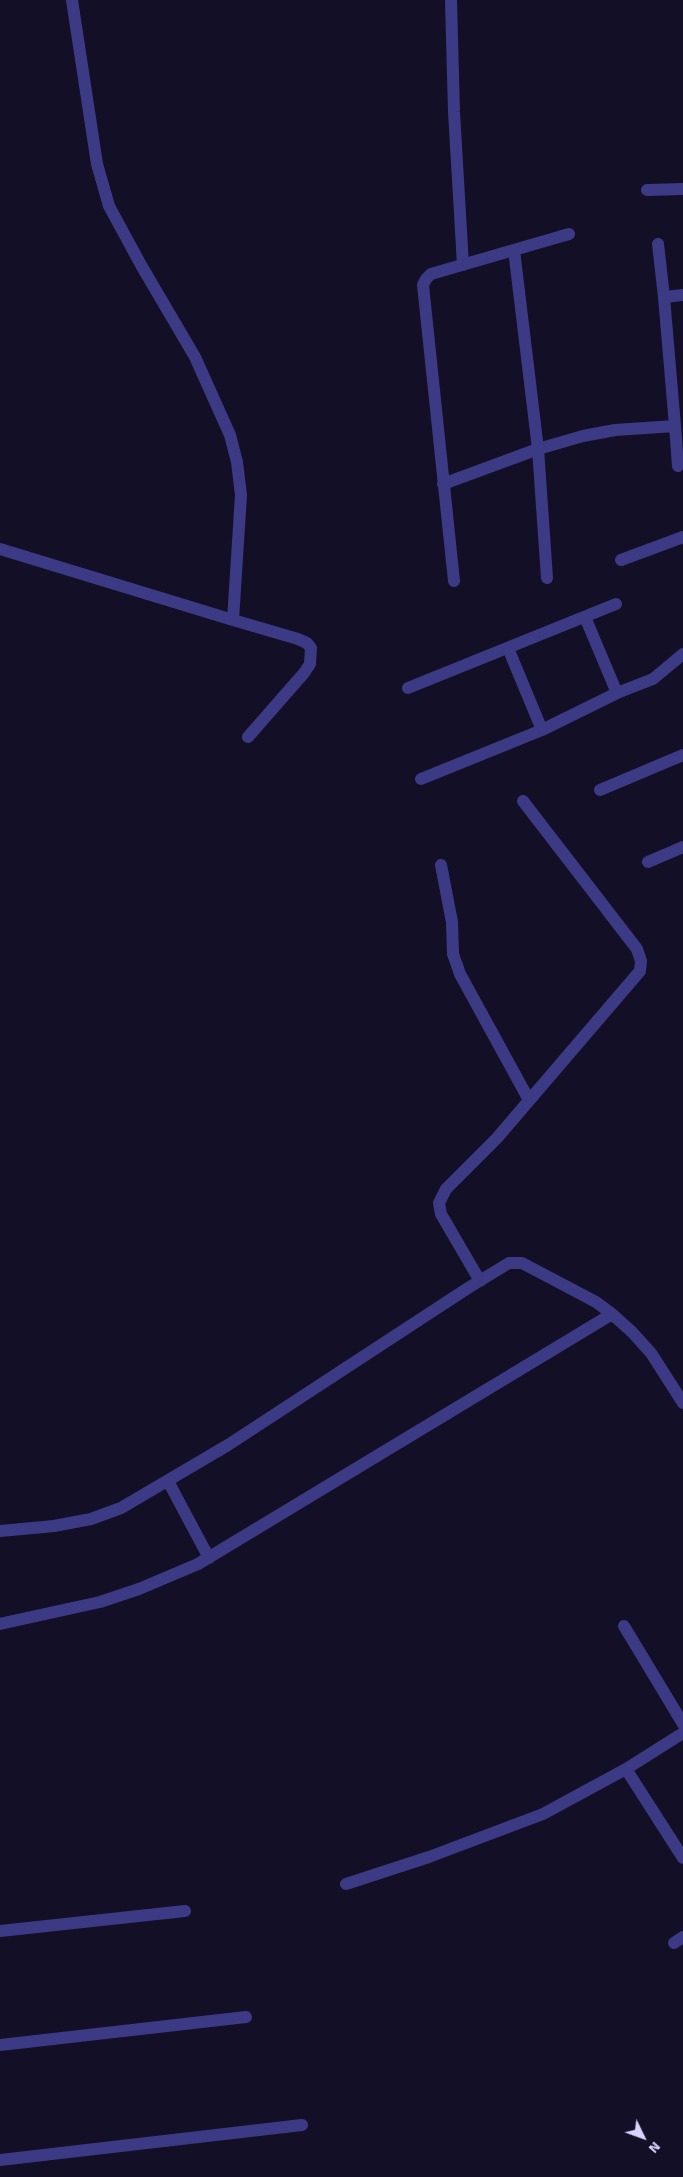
<!DOCTYPE html>
<html>
<head>
<meta charset="utf-8">
<style>
	body { margin:0 }
	#map { position:relative; width:683px; height:2177px; overflow:hidden; background:#130f26; font-family:Signika,sans-serif }
	canvas { display:block }
	.north { position:absolute; left:618px; top:2112px; width:50px; height:50px; -webkit-text-stroke:4px #130f26; paint-order:stroke; rotate:132deg; font-size:14px; font-weight:700; line-height:20px; text-align:center; color:#d9d4ff }
	.north::after { content:''; display:block; margin:auto; width:18px; height:22px; background:#d9d4ff; clip-path:polygon(50% 0,100% 100%,50% 72%,0 100%) }
</style>
</head>
<body>
<div id="map">
<canvas width="683" height="2177"></canvas>
<div class="north">N</div>
</div>
<script>
const context = document.querySelector('canvas').getContext('2d');
context.lineJoin = 'round';
function poly(rows) {
  const path = new Path2D();
  for (const r of rows) {
    path.moveTo(r[0], r[1]);
    for (let i = 2; i < r.length; i += 2) path.lineTo(r[i], r[i + 1]);
  }
  return path;
}
function strokePath(path, color, width, dash) {
  context.strokeStyle = color;
  context.lineWidth = width;
  context.lineCap = dash ? 'butt' : 'round';
  context.setLineDash(dash || []);
  context.stroke(path);
}
const minor = poly([
	[72,0,97,164,109,206,141,265,195,357,230,435,237,462,241,495,233,620,298,639,307,643,311,648,310,664,304,673,248,737],
	[451,0,454,112,463,265],
	[647,190,683,189],
	[658,244,664,297],
	[514,250,538,449,547,578],
	[675,426,678,466],
	[443,484,538,449,583,436,615,430,675,426,664,297,683,295],
	[0,549,233,620],
	[621,560,683,537],
	[454,581,423,285,426,279,431,274,569,234],
	[585,617,617,693],
	[508,648,542,730,617,693,653,679,683,654],
	[408,688,616,604],
	[421,779,542,730],
	[600,790,683,755],
	[648,862,683,847],
	[441,865,452,922,453,954,460,974,529,1100],
	[480,1281,441,1214,439,1203,446,1189,497,1138,640,971,641,961,637,949,523,801],
	[168,1481,209,1558],
	[0,1531,54,1526,91,1519,121,1508,228,1445,468,1288,509,1263,522,1263,596,1302,612,1314,632,1332,651,1353,683,1403],
	[0,1624,100,1602,139,1589,198,1564,612,1314],
	[624,1626,683,1724],
	[626,1769,683,1858],
	[346,1884,429,1857,543,1814,626,1769,683,1733],
	[0,1931,185,1911],
	[674,1943,683,1937],
	[0,2045,246,2017],
	[0,2160,302,2125]
]);
strokePath(minor, '#3d3a85', 12);
</script>
</body>
</html>
